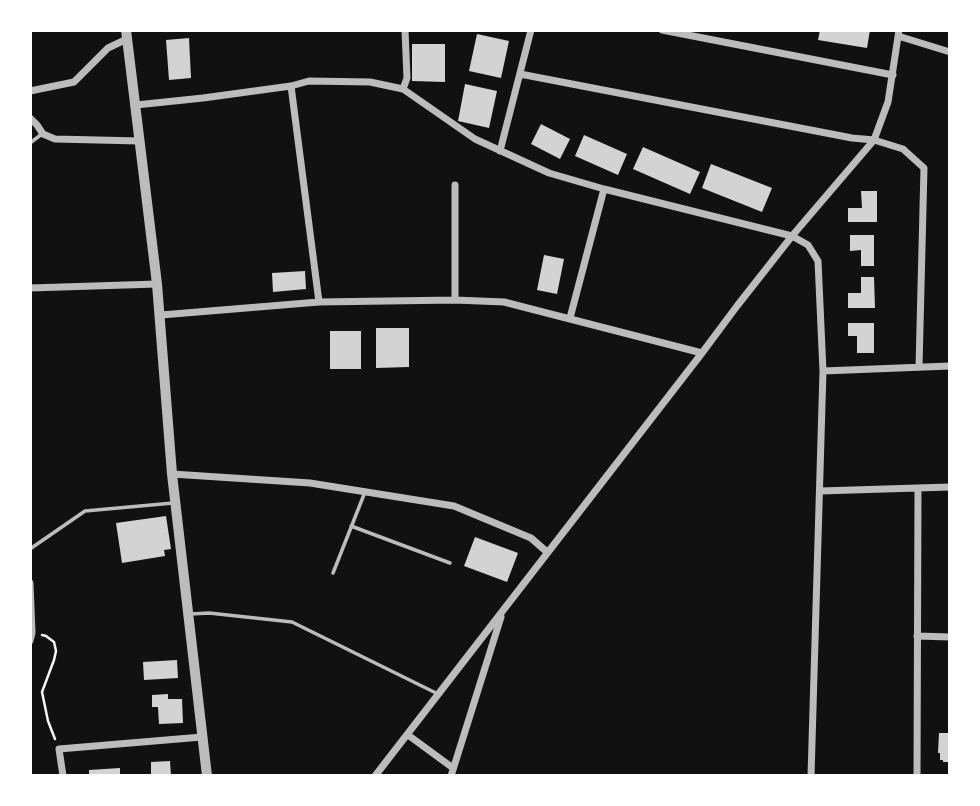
<!DOCTYPE html>
<html>
<head>
<meta charset="utf-8">
<style>
	body { margin:0 }
	#map { position:relative; width:980px; height:806px; overflow:hidden; background:#111; font-family:Montserrat,sans-serif }
	canvas { display:block }
	.frame { position:absolute; inset:0; border:32px solid #fff; pointer-events:none }
</style>
</head>
<body>
<div id="map">
<canvas width="980" height="806"></canvas>
<div class="frame"></div>
</div>
<script>
const context = document.querySelector('canvas').getContext('2d');
context.lineJoin = 'round';
function paint(path, color) {
  context.fillStyle = color;
  context.fill(path, 'evenodd');
}
function poly(rows) {
  const path = new Path2D();
  for (const r of rows) {
    path.moveTo(r[0], r[1]);
    for (let i = 2; i < r.length; i += 2) path.lineTo(r[i], r[i + 1]);
  }
  return path;
}
function strokePath(path, color, width, dash) {
  context.strokeStyle = color;
  context.lineWidth = width;
  context.lineCap = dash ? 'butt' : 'round';
  context.setLineDash(dash || []);
  context.stroke(path);
}
const building = poly([
	[820,30,870,30,867,48,818,40],
	[477,34,509,41,501,78,469,71],
	[189,38,191,78,169,80,166,40],
	[412,44,445,44,445,82,412,81],
	[465,84,497,91,489,128,458,121],
	[541,124,570,139,560,159,531,144],
	[584,135,627,154,618,175,575,156],
	[643,147,700,172,690,194,633,169],
	[711,164,772,188,762,212,702,188],
	[861,191,877,191,877,222,848,222,848,208,862,208],
	[850,235,874,235,874,266,861,266,861,250,850,251],
	[544,255,564,259,557,294,537,290],
	[305,271,306,289,273,292,272,273],
	[861,277,874,277,875,308,848,308,848,293,861,293],
	[848,323,874,323,874,353,857,353,857,336,848,336],
	[376,328,409,328,409,367,376,368],
	[330,331,361,331,361,369,330,369],
	[166,516,171,549,164,550,165,556,122,563,116,523],
	[475,537,518,553,507,582,464,566],
	[177,660,178,678,144,680,143,662],
	[168,694,168,699,182,699,183,723,159,724,158,707,152,707,152,695],
	[939,733,950,733,950,762,943,762,943,760,940,760,940,753,938,753],
	[170,761,171,776,151,776,151,762],
	[120,768,120,776,89,776,89,770]
]);
const path = poly([
	[42,635,46,636,54,642,56,651,54,660,42,692,48,721,55,739]
]);
const service = poly([
	[30,143,42,134],
	[351,526,450,563],
	[30,549,85,511,173,503],
	[333,573,365,492],
	[190,614,209,613,292,622,438,694]
]);
const minor = poly([
	[662,30,893,75],
	[898,36,950,52],
	[520,74,852,138,874,140,903,149,924,168,919,367],
	[291,86,319,302],
	[403,89,407,78,405,30],
	[30,91,74,82,108,48,127,39],
	[136,105,203,98,291,86,309,81,370,82,403,89,475,139,549,173,604,189,792,236,808,245,818,261,823,371,811,776],
	[30,118,37,125,43,134,55,139,140,141],
	[500,151,531,30],
	[455,185,455,300],
	[30,288,157,284],
	[161,315,319,302,455,300,504,302,702,353],
	[570,318,604,189],
	[823,371,950,366],
	[172,474,310,483,454,506,531,538,547,552],
	[820,491,950,487],
	[30,583,32,633,30,641],
	[917,636,950,637],
	[408,735,453,768],
	[63,776,59,749,202,737],
	[375,776,702,353,737,306,792,236,874,140,888,102,899,30],
	[451,776,501,617],
	[917,776,918,488]
]);
const tertiary = poly([
	[126,30,157,284,172,474,207,776]
]);
paint(building, '#d3d3d3');
strokePath(path, '#f5f5f5', 2.5);
strokePath(service, '#bcbcbc', 3.5);
strokePath(minor, '#bcbcbc', 7);
strokePath(tertiary, '#bcbcbc', 10);
</script>
</body>
</html>
